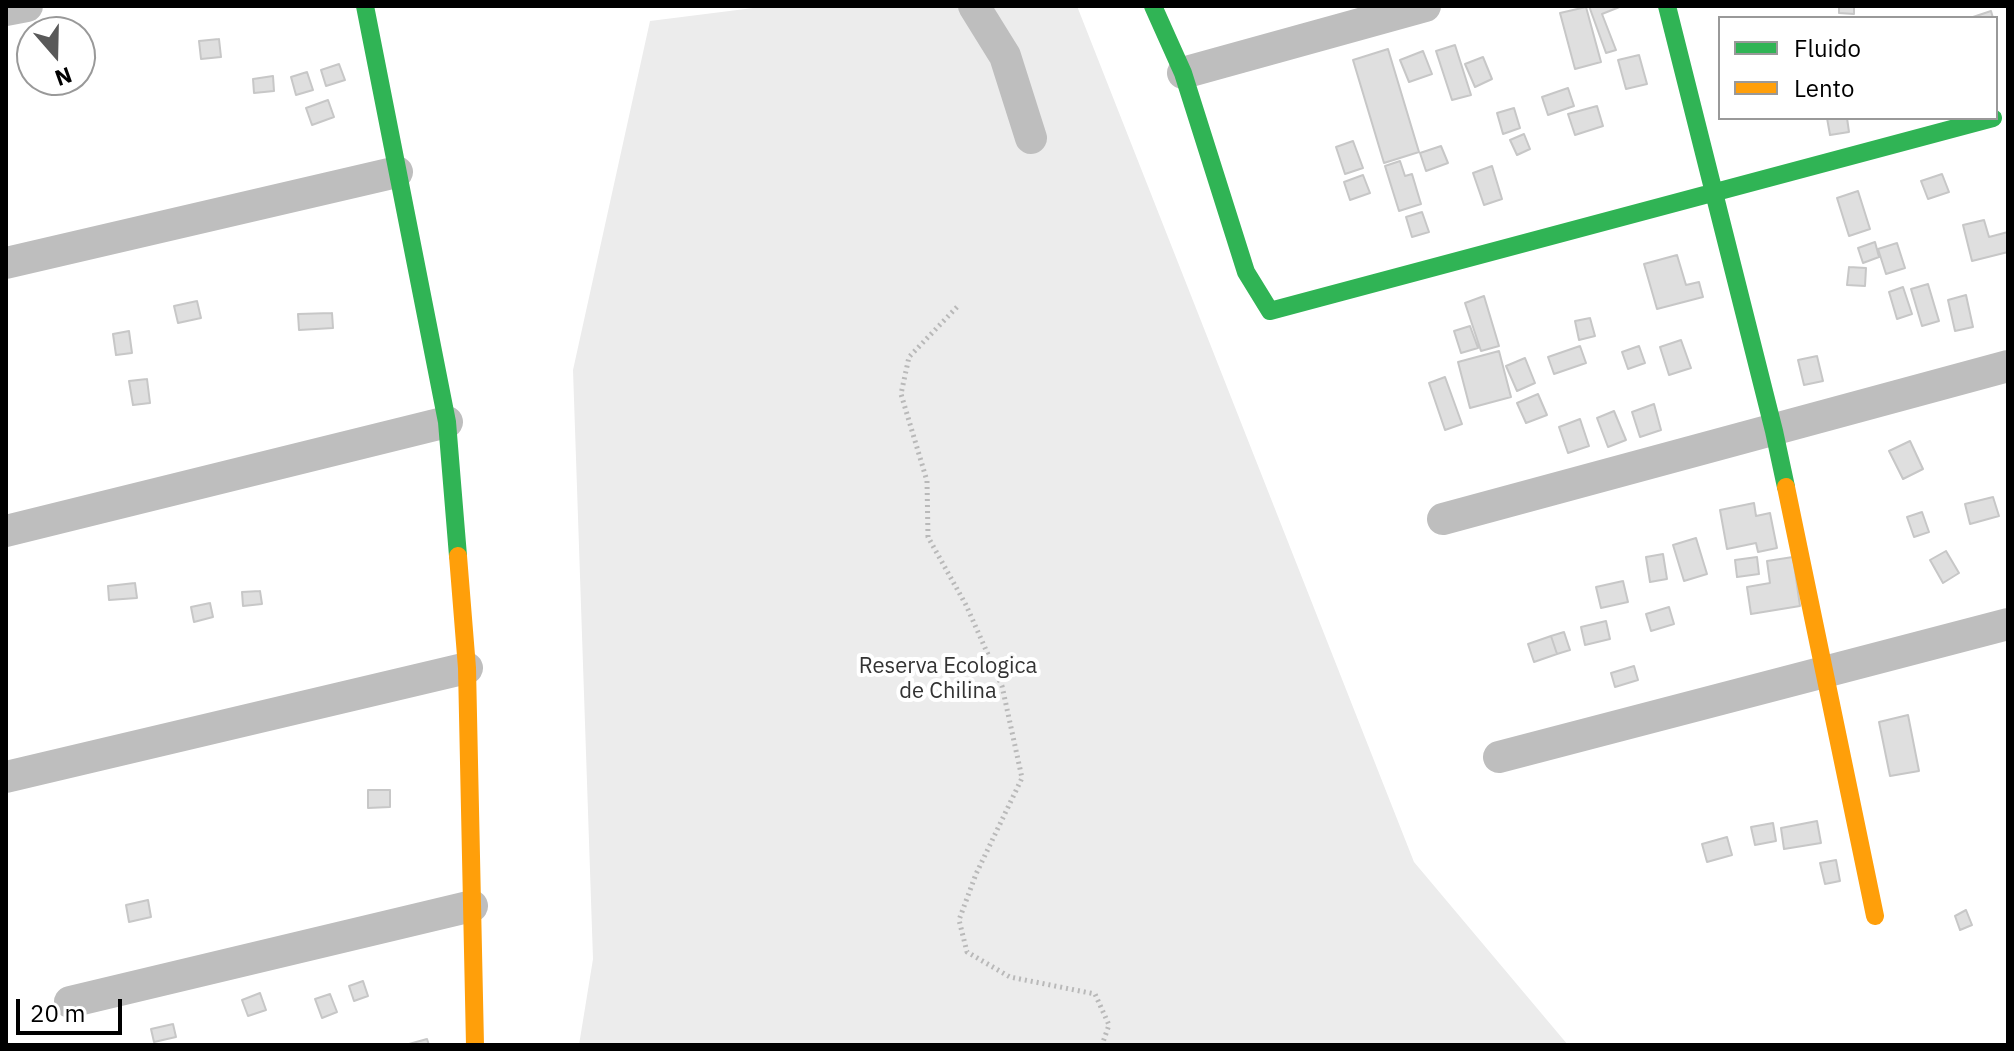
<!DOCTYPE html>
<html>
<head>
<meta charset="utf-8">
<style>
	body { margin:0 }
	#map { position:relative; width:2014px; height:1051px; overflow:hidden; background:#fff; font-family:"IBM Plex Sans",sans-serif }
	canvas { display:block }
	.frame { position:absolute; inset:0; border:8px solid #000; pointer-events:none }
	.legend { position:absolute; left:1718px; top:16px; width:280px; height:104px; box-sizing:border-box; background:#fff; border:2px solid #999; margin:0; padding:10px 14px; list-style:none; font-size:24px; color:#000 }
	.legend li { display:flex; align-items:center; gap:16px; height:40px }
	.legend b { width:40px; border:2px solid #999 }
	.north { position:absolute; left:16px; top:16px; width:80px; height:80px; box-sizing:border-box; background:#fff; border:2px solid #999; border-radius:50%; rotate:160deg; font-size:22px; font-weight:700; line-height:32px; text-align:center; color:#000 }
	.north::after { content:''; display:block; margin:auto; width:28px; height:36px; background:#595959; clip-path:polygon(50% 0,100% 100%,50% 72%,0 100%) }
	.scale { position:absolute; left:16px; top:999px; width:106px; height:36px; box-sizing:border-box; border:4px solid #000; border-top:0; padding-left:10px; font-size:24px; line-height:28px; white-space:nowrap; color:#000; -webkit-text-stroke:6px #fff; paint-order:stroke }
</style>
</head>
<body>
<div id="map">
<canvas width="2014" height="1051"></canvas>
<div class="frame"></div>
<ul class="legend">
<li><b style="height:10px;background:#30b455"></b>Fluido</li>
<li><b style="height:10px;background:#ff9f0a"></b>Lento</li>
</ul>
<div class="north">N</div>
<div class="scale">20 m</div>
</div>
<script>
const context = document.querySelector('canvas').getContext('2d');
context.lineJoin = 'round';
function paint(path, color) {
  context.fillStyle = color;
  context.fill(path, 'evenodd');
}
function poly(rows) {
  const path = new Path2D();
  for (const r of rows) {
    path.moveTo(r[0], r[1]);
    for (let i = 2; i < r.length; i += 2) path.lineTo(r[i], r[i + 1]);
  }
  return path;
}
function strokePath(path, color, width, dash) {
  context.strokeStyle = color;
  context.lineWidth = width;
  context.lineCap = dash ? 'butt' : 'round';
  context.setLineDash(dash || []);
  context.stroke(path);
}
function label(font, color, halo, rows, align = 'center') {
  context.font = font + ' "IBM Plex Sans",sans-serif';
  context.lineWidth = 8;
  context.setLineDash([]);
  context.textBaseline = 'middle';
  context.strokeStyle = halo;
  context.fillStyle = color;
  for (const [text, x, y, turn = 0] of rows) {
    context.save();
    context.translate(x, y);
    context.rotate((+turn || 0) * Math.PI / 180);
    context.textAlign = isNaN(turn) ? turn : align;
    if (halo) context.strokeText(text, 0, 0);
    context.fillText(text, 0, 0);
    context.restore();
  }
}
const green = poly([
	[769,6,1077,6,1414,862,1568,1045,579,1045,593,959,573,370,650,21]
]);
const building = poly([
	[1589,6,1622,6,1602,14,1616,50,1606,53,1589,6],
	[1839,6,1854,6,1854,14,1839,13,1839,6],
	[1586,7,1601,62,1575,69,1560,13,1586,7],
	[1991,11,1993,18,1974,18,1973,17,1991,11],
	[219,39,221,57,201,59,199,41,219,39],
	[1455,45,1471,95,1452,100,1436,51,1455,45],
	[1388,49,1419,152,1384,163,1353,60,1388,49],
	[1423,51,1432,74,1409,82,1400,60,1423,51],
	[1639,55,1647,84,1626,89,1618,60,1639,55],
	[1483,57,1492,79,1475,87,1465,64,1483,57],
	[339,64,345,80,326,86,321,70,339,64],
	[307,72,313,90,296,95,291,77,307,72],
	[273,76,274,91,254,93,253,79,273,76],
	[1568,88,1574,106,1548,115,1542,97,1568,88],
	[328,100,334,117,312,125,306,108,328,100],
	[1597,106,1603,126,1575,135,1568,114,1597,106],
	[1514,108,1520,128,1503,134,1497,113,1514,108],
	[1827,118,1847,118,1849,132,1830,135,1827,118],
	[1524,134,1530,149,1517,155,1510,140,1524,134],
	[1353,141,1363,168,1345,174,1336,147,1353,141],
	[1441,146,1448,163,1426,171,1420,153,1441,146],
	[1400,161,1405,176,1412,174,1421,204,1399,211,1385,166,1400,161],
	[1492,166,1502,199,1484,205,1473,173,1492,166],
	[1942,174,1949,192,1928,199,1921,181,1942,174],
	[1363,175,1370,193,1350,200,1344,182,1363,175],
	[1858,191,1870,229,1849,236,1837,198,1858,191],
	[1422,212,1429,232,1412,237,1406,217,1422,212],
	[1984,220,1989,237,2008,232,2008,252,1972,261,1963,225,1984,220],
	[1875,242,1879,257,1863,263,1858,248,1875,242],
	[1897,243,1905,268,1886,274,1878,249,1897,243],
	[1677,255,1686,285,1699,282,1703,297,1657,309,1644,264,1677,255],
	[1849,267,1866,268,1865,286,1847,285,1849,267],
	[1928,284,1939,321,1922,326,1911,289,1928,284],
	[1903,287,1912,314,1897,319,1889,292,1903,287],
	[1966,295,1973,327,1955,331,1948,300,1966,295],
	[1484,296,1499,346,1481,351,1465,303,1484,296],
	[197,301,201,318,178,323,174,306,197,301],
	[332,313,333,328,299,330,298,314,332,313],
	[1590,318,1595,336,1579,340,1575,321,1590,318],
	[1470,326,1478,348,1461,353,1454,331,1470,326],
	[129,331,132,353,116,355,113,334,129,331],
	[1681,340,1691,368,1669,375,1660,347,1681,340],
	[1580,346,1586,363,1554,374,1548,357,1580,346],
	[1639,346,1645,363,1628,369,1622,352,1639,346],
	[1499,351,1511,397,1470,408,1458,362,1499,351],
	[1817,356,1823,381,1804,385,1798,360,1817,356],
	[1525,358,1535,383,1517,391,1506,366,1525,358],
	[1445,377,1462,424,1445,430,1429,383,1445,377],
	[147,379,150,403,133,405,129,381,147,379],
	[1538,394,1547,415,1526,423,1517,403,1538,394],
	[1654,404,1661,430,1640,437,1632,412,1654,404],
	[1614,411,1626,440,1608,447,1597,418,1614,411],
	[1580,419,1589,446,1568,453,1559,427,1580,419],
	[1910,441,1923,469,1903,479,1889,451,1910,441],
	[1993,497,1999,516,1970,524,1965,504,1993,497],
	[1754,503,1756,516,1770,513,1777,548,1758,552,1756,543,1727,549,1720,510,1754,503],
	[1922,512,1929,532,1914,537,1907,517,1922,512],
	[1696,538,1707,574,1684,581,1673,545,1696,538],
	[1946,551,1959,573,1943,583,1930,560,1946,551],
	[1663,554,1667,579,1650,582,1646,557,1663,554],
	[1757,557,1759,574,1737,577,1735,560,1757,557],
	[1793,557,1800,606,1751,614,1747,587,1770,583,1767,561,1793,557],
	[1623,581,1628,602,1601,608,1596,587,1623,581],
	[135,583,137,598,109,600,108,586,135,583],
	[260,591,262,604,243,606,242,592,260,591],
	[210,603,213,617,194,622,191,607,210,603],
	[1669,607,1674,624,1651,631,1646,614,1669,607],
	[1606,621,1610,639,1585,645,1581,627,1606,621],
	[1564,632,1570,650,1557,654,1551,636,1564,632],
	[1551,636,1557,654,1534,662,1528,644,1551,636],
	[1634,666,1638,680,1615,687,1611,673,1634,666],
	[1908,715,1919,771,1890,776,1879,722,1908,715],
	[368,790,390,790,390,807,368,808,368,790],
	[1817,821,1821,843,1784,849,1781,828,1817,821],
	[1773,823,1776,841,1755,845,1751,827,1773,823],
	[1727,837,1732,855,1707,862,1702,844,1727,837],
	[1836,860,1840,881,1825,884,1820,863,1836,860],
	[148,900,151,917,129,922,126,905,148,900],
	[1966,910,1972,925,1960,930,1955,916,1966,910],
	[363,981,368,996,354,1001,349,986,363,981],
	[260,993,266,1010,248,1016,242,1000,260,993],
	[330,994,337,1012,322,1018,315,999,330,994],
	[173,1024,176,1037,154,1042,151,1029,173,1024],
	[427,1039,429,1045,409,1045,409,1044,427,1039]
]);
const path = poly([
	[957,307,909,357,901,394,927,481,928,537,966,605,1002,686,1022,778,976,874,959,920,967,952,1010,977,1095,994,1109,1025,1102,1045]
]);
const street = poly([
	[974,6,1005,56,1031,138],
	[6,10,27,6],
	[1183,73,1425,6],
	[6,263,397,172],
	[1443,519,2008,366],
	[6,531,447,422],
	[1499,757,2008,624],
	[6,777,467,668],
	[70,1002,472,906]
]);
const fast = poly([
	[365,6,447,422,458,556],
	[1153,6,1183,73,1246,272,1270,311,1993,118],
	[1667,6,1774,431,1786,487]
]);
const slow = poly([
	[1786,487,1875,916],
	[458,556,467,668,475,1045]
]);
const parkNames = [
	["Reserva Ecologica",948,667],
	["de Chilina",948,692]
];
paint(green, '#ececec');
paint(building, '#dfdfdf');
strokePath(building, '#c7c7c7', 2);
strokePath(path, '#b9b9b9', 5, [2, 4]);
strokePath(street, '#bebebe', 32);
strokePath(fast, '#30b455', 18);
strokePath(slow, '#ff9f0a', 18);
label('22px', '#333', '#fff', parkNames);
</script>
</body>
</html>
